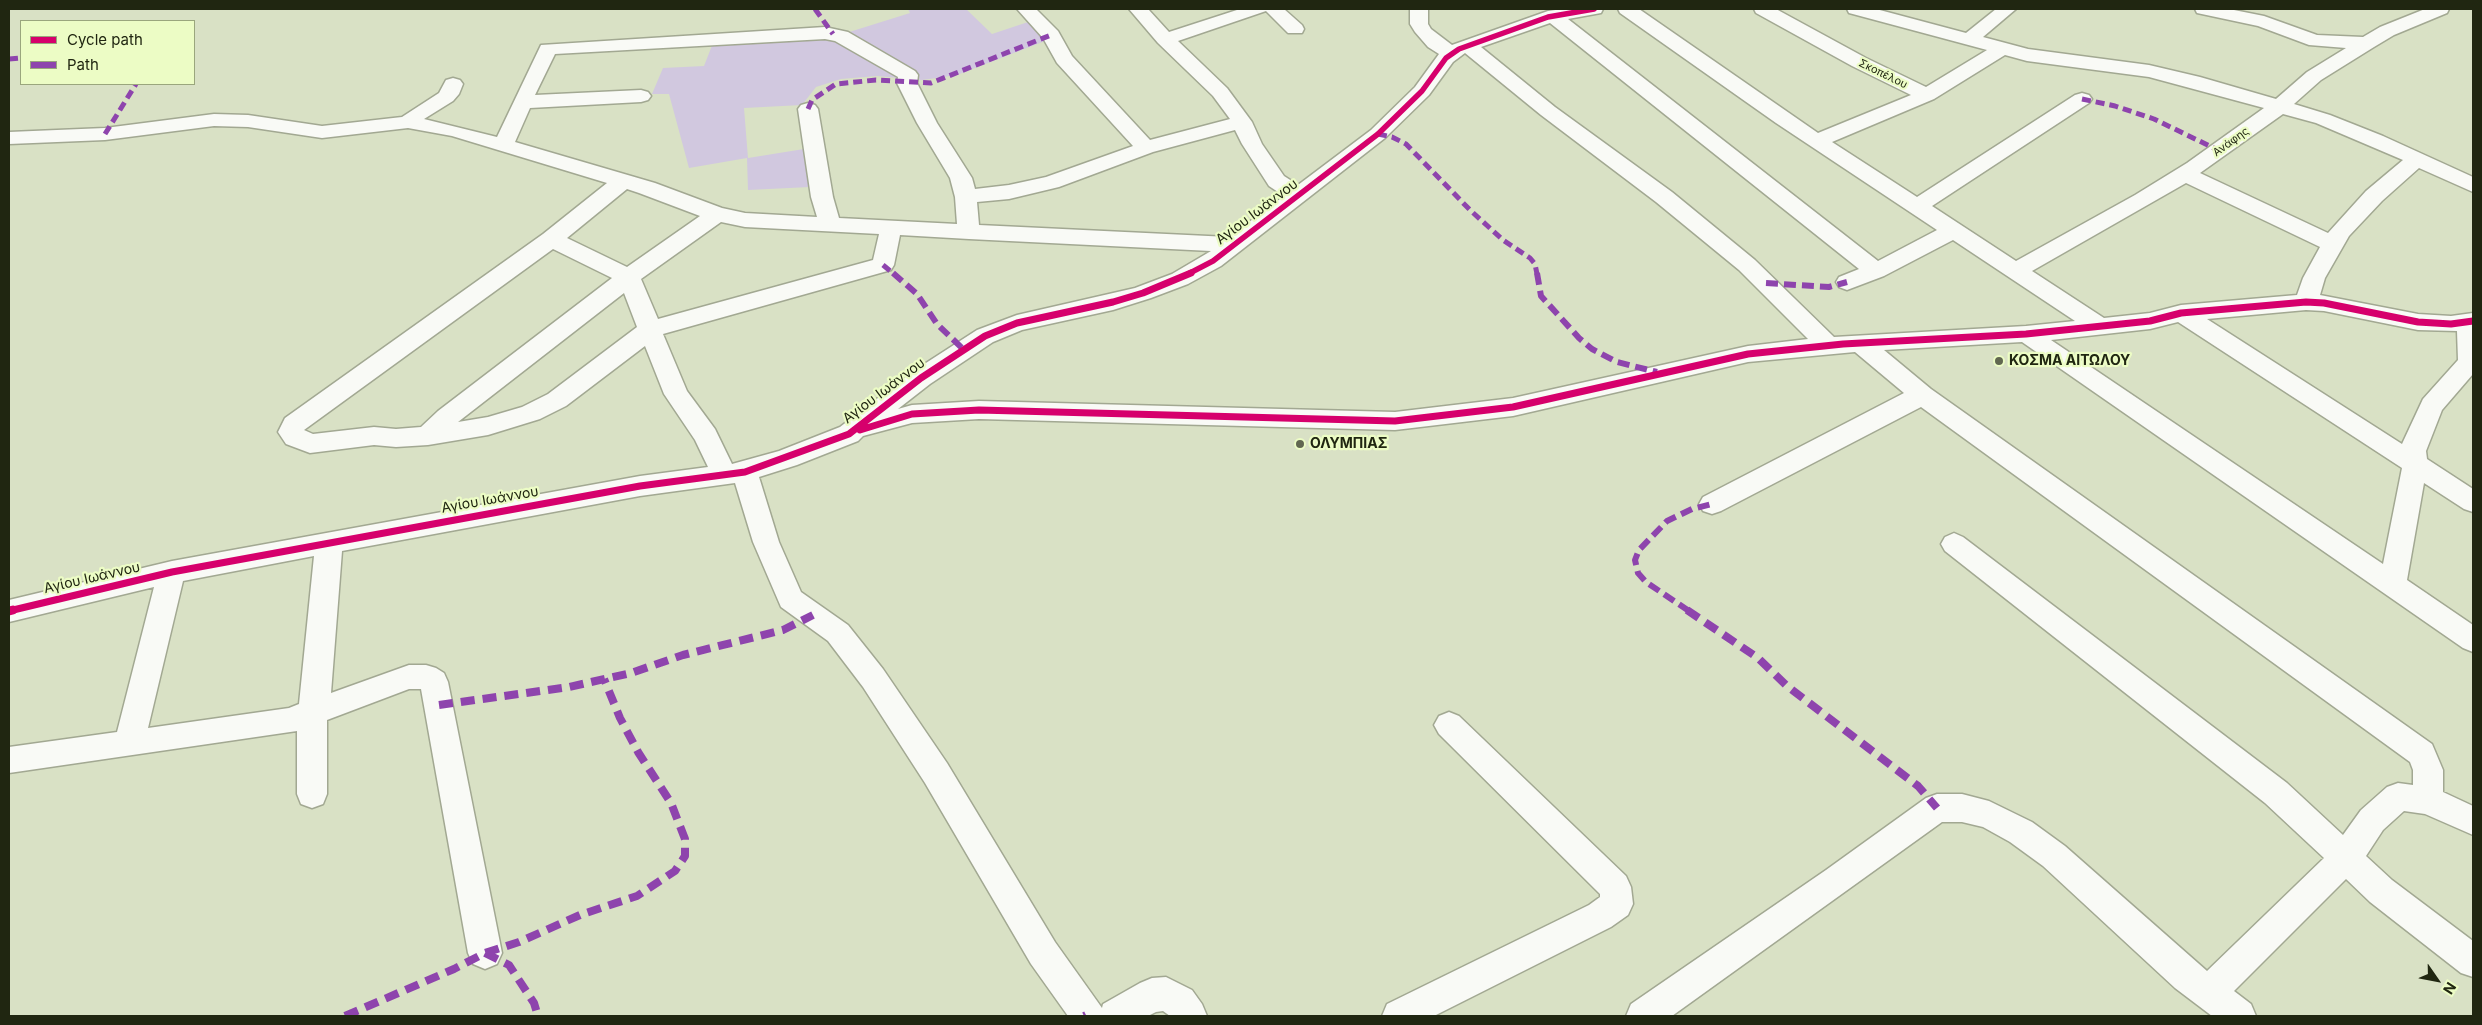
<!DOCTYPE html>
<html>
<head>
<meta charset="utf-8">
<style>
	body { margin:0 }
	#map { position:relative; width:2482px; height:1025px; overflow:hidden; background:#d9e1c5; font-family:Inter,sans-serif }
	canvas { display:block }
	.frame { position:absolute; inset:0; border:10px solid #202611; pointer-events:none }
	.legend { position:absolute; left:20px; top:20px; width:175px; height:65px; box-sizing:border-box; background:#ecfcc5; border:1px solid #9aa67d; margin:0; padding:6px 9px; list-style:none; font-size:15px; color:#202611 }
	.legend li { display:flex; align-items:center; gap:10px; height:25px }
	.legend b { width:25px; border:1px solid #9aa67d }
	.north { position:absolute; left:2412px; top:955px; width:50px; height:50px; -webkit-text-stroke:4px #ecfcc5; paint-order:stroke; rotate:123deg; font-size:14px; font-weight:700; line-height:20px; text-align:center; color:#202611 }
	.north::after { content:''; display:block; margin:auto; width:18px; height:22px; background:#202611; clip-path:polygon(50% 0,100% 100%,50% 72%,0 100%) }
</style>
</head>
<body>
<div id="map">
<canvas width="2482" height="1025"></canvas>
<div class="frame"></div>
<ul class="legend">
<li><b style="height:6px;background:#d6006c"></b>Cycle path</li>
<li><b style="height:6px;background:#8e44ad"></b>Path</li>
</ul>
<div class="north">N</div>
</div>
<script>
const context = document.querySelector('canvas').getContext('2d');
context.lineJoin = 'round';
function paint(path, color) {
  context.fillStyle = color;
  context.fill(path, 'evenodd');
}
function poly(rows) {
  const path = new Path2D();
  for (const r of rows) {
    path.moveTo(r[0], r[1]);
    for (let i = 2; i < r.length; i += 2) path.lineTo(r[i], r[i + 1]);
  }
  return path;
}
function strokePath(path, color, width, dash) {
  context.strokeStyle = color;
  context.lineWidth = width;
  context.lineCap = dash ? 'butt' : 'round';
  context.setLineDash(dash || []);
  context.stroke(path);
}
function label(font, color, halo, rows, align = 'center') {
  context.font = font + ' Inter,sans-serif';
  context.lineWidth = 4.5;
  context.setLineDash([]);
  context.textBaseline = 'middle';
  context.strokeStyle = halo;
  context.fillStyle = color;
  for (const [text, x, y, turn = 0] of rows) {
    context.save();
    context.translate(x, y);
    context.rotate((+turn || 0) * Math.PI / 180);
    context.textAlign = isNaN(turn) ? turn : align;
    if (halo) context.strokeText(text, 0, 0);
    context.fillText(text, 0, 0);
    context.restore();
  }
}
const green = poly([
	[908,9,966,9,992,34,1031,21,1045,41,957,75,922,80,877,76,841,79,816,87,802,105,744,108,748,158,804,149,810,187,748,190,747,158,689,168,669,94,652,94,663,68,704,66,713,43,827,39,910,13]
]);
const minor = poly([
	[1017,9,1036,9,1058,31,1072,56,1150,140,1230,119,1213,96,1158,43,1129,9,1148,9,1169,32,1240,9,1284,9,1302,25,1304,29,1302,33,1288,33,1266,11,1178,41,1227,88,1252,122,1262,144,1284,176,1298,185,1371,130,1415,87,1439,54,1428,47,1415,32,1410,24,1410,9,1428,9,1428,24,1431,29,1452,45,1548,11,1563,9,1603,9,1601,13,1568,19,1878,261,1937,230,1776,123,1620,13,1618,9,1639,9,1818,133,1911,95,1852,66,1756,13,1754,9,1776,9,1866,58,1926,87,1987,50,1849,13,1847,9,1876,9,1966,33,1996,9,2016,9,1983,37,2028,49,2149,65,2200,77,2276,99,2307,72,2346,48,2309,45,2258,26,2197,13,2195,9,2229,9,2264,16,2317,35,2363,37,2380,27,2425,9,2449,9,2447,13,2394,35,2374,47,2321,80,2294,104,2330,115,2383,136,2473,177,2473,192,2419,168,2382,201,2349,236,2325,278,2320,295,2418,314,2451,316,2473,313,2473,374,2442,410,2426,451,2427,459,2473,489,2473,512,2464,509,2424,483,2407,580,2473,625,2473,652,2463,648,2022,342,1884,350,1931,389,2432,744,2443,770,2443,792,2473,806,2473,835,2425,814,2404,811,2383,830,2366,856,2392,880,2473,941,2473,977,2461,973,2370,902,2346,879,2234,991,2251,1004,2256,1016,2212,1016,2175,988,2043,866,2010,842,1983,827,1962,822,1942,822,1672,1016,1626,1016,1631,1004,1826,870,1926,798,1937,794,1962,794,1989,801,2032,822,2065,846,2207,971,2324,858,2265,803,1945,551,1941,544,1945,537,1954,533,1963,537,2287,783,2343,835,2361,810,2387,787,2398,783,2413,785,2413,770,2410,762,1921,407,1721,511,1712,514,1703,511,1699,504,1703,497,1904,393,1855,352,1748,362,1513,416,1395,430,979,419,912,423,863,436,858,441,797,465,759,477,779,542,801,592,848,625,883,669,947,763,1055,942,1102,1008,1103,1004,1140,983,1152,978,1166,977,1192,990,1202,1004,1207,1016,1170,1016,1163,1011,1156,1012,1148,1016,1068,1016,1031,964,925,783,863,687,828,641,781,607,753,542,735,483,640,496,342,551,331,693,409,665,426,665,436,668,444,673,448,682,502,953,497,964,485,969,473,964,468,953,421,689,409,689,327,720,327,794,323,804,312,808,301,804,297,794,297,731,9,773,9,747,117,732,154,587,9,622,9,600,172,561,640,476,708,467,695,440,664,394,645,346,566,406,540,419,488,435,428,445,396,447,374,445,310,453,286,444,278,432,285,418,543,234,607,183,452,136,408,128,322,138,248,127,214,126,105,140,9,144,9,132,105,128,214,114,248,115,322,126,402,117,439,93,446,80,453,78,460,80,463,84,459,94,453,101,424,119,497,137,541,45,825,27,848,32,915,71,918,75,917,83,937,123,972,178,975,189,1009,185,1046,177,1133,146,1057,63,1043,38,1017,9],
	[1550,23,1859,269,1839,277,1836,282,1839,287,1847,290,1884,276,1953,240,2075,321,2026,326,1834,337,1755,260,1672,192,1555,107,1481,47,1550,23],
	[825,39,835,41,898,77,897,83,917,123,950,178,955,197,957,224,839,218,833,197,818,109,815,105,808,103,801,105,798,109,811,197,817,217,745,213,722,208,655,183,515,142,530,108,641,102,648,100,651,96,648,92,641,90,535,95,555,54,825,39],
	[1465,53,1541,115,1656,202,1739,270,1808,339,1748,346,1513,398,1395,412,979,401,912,405,898,409,930,384,993,342,1022,330,1113,310,1151,298,1188,284,1221,266,1385,138,1429,95,1453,62,1465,53],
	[2005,55,2027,61,2149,77,2264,108,2187,163,2135,195,2016,261,1932,206,2089,103,2092,99,2089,95,2082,93,2075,95,1917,197,1832,142,1934,99,2005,55],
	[2283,114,2316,123,2403,160,2366,191,2328,233,2200,173,2283,114],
	[1235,130,1242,144,1269,186,1284,196,1229,237,979,225,977,202,1009,199,1059,187,1153,152,1235,130],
	[2186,183,2320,247,2303,278,2297,295,2181,305,2150,313,2104,318,2032,271,2186,183],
	[627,189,639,193,700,216,627,267,567,238,627,189],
	[721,222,745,227,879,234,873,260,658,319,641,279,721,222],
	[900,235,969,239,1211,251,1172,274,1135,288,1017,315,977,330,912,372,840,427,779,451,732,464,715,429,687,391,663,334,891,270,894,265,900,235],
	[553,249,612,278,438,411,421,427,396,429,374,427,313,434,304,430,553,249],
	[624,293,637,327,548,394,522,407,488,417,458,422,624,293],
	[2306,310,2324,311,2418,330,2457,331,2458,360,2423,399,2402,444,2207,319,2306,310],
	[2178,322,2402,468,2383,564,2051,340,2150,329,2178,322],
	[314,556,299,704,289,708,148,728,183,581,314,556],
	[1449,712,1459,716,1626,876,1631,887,1633,904,1628,915,1611,927,1434,1016,1382,1016,1387,1004,1589,905,1600,897,1600,894,1439,734,1434,725,1439,716,1449,712]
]);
const quietFar2 = poly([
	[815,9,833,34],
	[9,59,21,58],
	[2082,99,2115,106,2154,119,2220,151],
	[808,109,812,100,836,84,876,80,931,83,1051,35],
	[105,134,136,84],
	[1378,134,1392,137,1406,144,1470,210,1503,240,1530,258,1535,264,1537,274],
	[883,265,894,274]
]);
const quietFar1 = poly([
	[893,273,917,294,937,324,963,349],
	[1537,273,1541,296,1579,338,1592,349,1617,362,1657,372],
	[1766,283,1829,287,1847,282],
	[1689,611,1646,582,1638,573,1635,560,1639,550,1667,521,1692,509,1712,504]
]);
const quiet = poly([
	[1687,610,1758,658,1787,686,1918,786,1937,808],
	[439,705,569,687,631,673,683,655,783,630,813,615],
	[485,953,509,965,534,1003,538,1016],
	[345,1016,454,969,485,953,519,942,580,915,637,896,675,871,685,856,685,839,671,803,638,752,620,718,604,679],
	[1084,1016,1086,1015]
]);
const cyclewayFar2 = poly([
	[1188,274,1213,261,1378,134,1422,91,1446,58,1459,49,1548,17,1594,9]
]);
const cyclewayFar1 = poly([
	[860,430,912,414,979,410,1395,421,1513,407,1748,354,1843,344,2026,334,2150,321,2181,313,2306,302,2324,303,2418,322,2451,324,2473,321],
	[9,611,172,572,640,486,745,472,849,434,921,378,985,336,1017,323,1113,302,1143,293,1191,273]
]);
const cycleway = poly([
	[9,611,13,610]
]);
const markers = [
	[1999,361,5,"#616750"],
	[1300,444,5,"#616750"]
];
const farStreetnames = [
	["Σκοπέλου",1883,74,26],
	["Ανάφης",2231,142,-36]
];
const streetNames = [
	["Αγίου Ιωάννου",1257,212,-37],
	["Αγίου Ιωάννου",884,391,-37],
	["Αγίου Ιωάννου",490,500,-10],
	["Αγίου Ιωάννου",92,578,-13]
];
const poiNames = [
	["ΚΟΣΜΑ ΑΙΤΩΛΟΥ",2009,361],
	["ΟΛΥΜΠΙΑΣ",1310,444]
];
paint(green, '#d1c8df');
strokePath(minor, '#a2a892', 3);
paint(minor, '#f9faf6');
strokePath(quietFar2, '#8e44ad', 5, [9, 5]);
strokePath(quietFar1, '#8e44ad', 6, [12, 6]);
strokePath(quiet, '#8e44ad', 8, [14, 8]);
strokePath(cyclewayFar2, '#d6006c', 5.5);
strokePath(cyclewayFar1, '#d6006c', 7);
strokePath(cycleway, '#d6006c', 9);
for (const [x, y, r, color] of markers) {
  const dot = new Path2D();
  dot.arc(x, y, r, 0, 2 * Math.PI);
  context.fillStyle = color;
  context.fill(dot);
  strokePath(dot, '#ecfcc5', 2);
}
label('11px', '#202611', '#ecfcc5', farStreetnames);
label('14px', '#202611', '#ecfcc5', streetNames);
label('bold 14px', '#202611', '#ecfcc5', poiNames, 'left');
</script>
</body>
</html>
